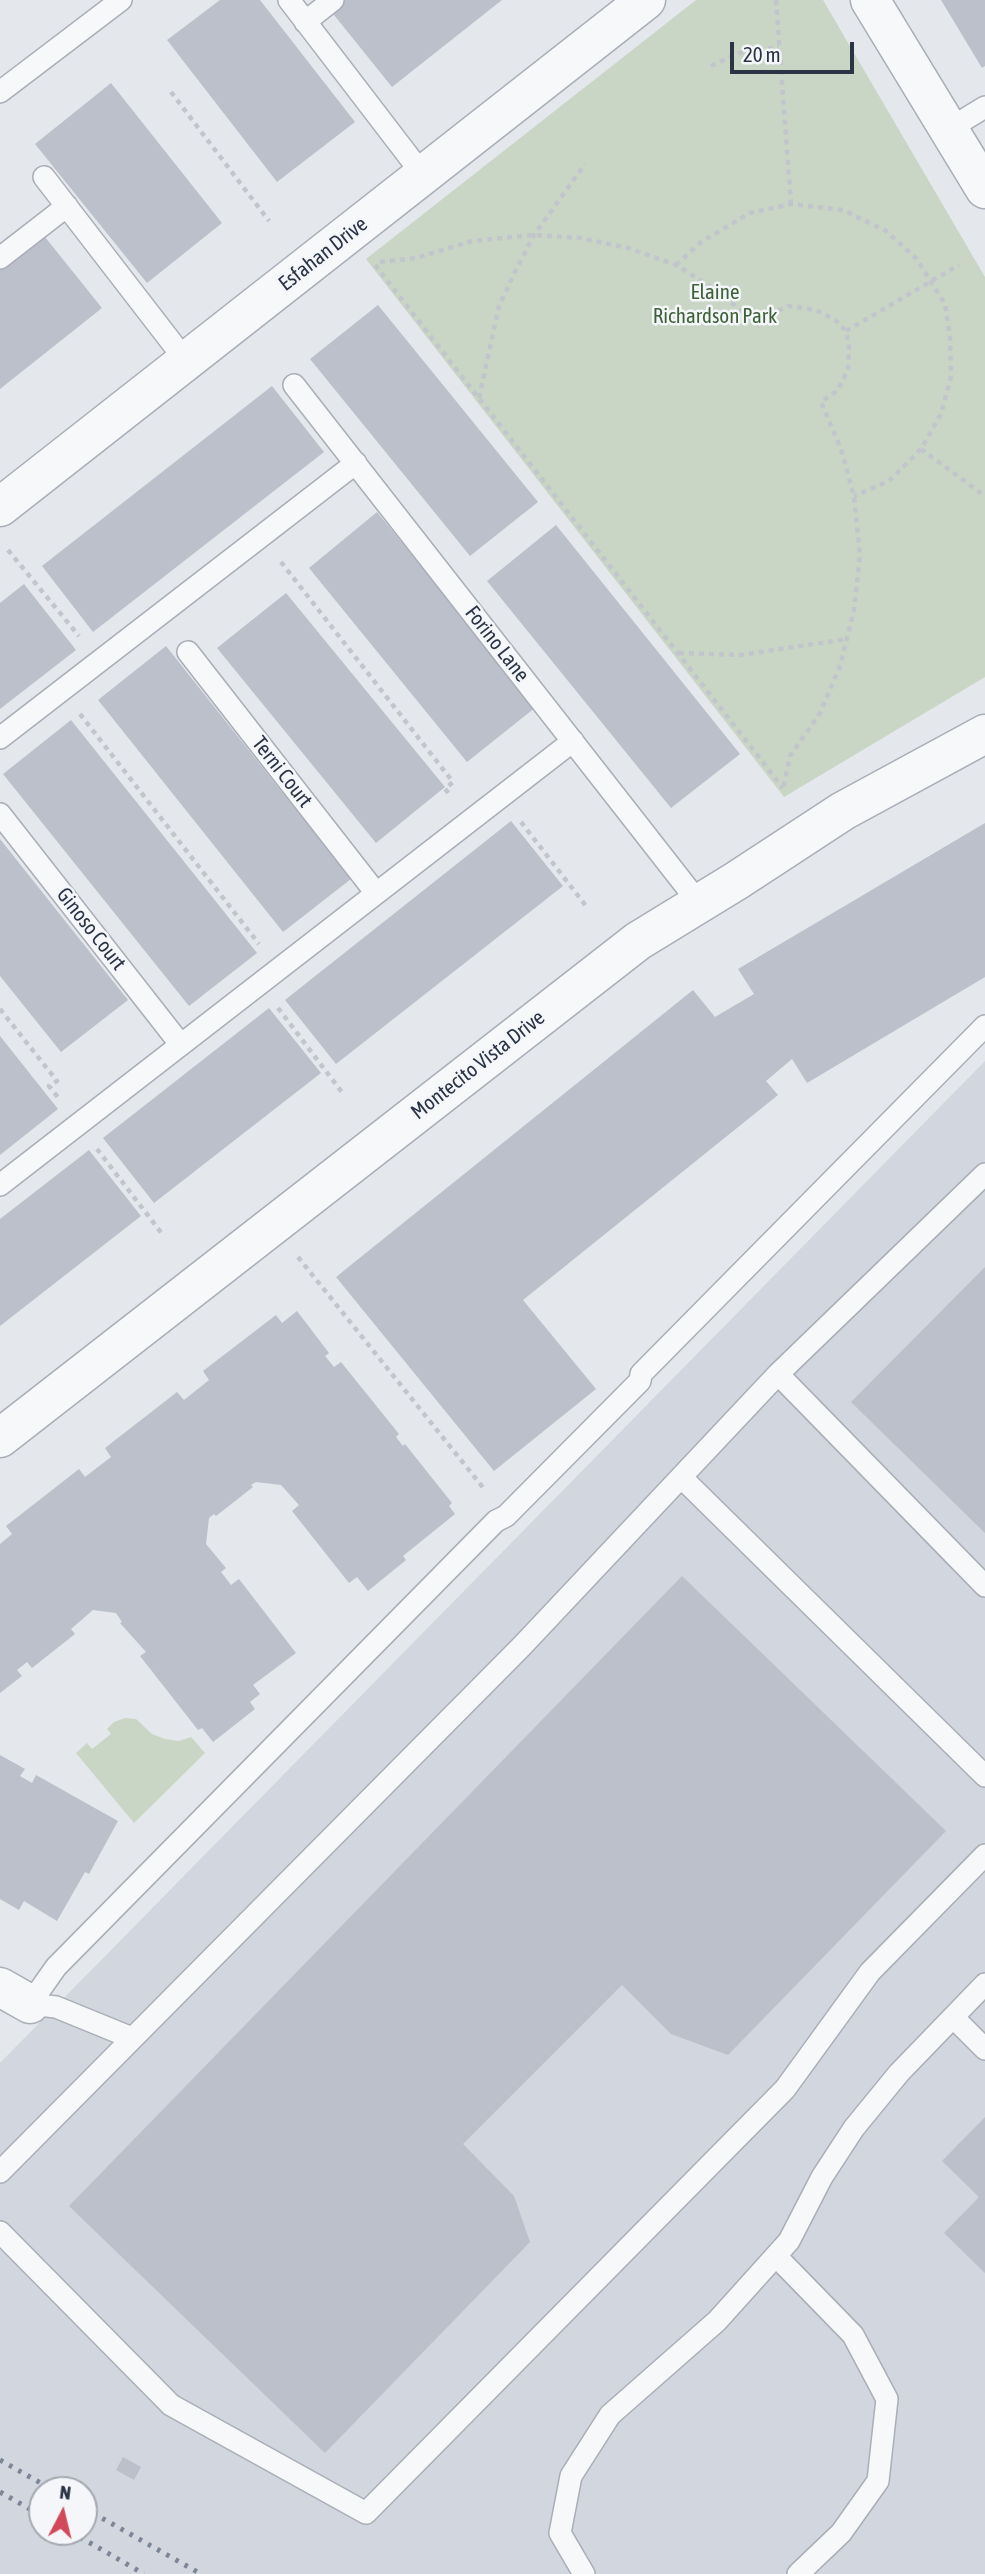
<!DOCTYPE html>
<html>
<head>
<meta charset="utf-8">
<style>
	body { margin:0 }
	#map { position:relative; width:985px; height:2574px; overflow:hidden; background:#e4e7ec; font-family:"Asap Condensed",sans-serif }
	canvas { display:block }
	.north { position:absolute; left:28px; top:2476px; width:70px; height:70px; box-sizing:border-box; background:#f4f6f9; border:2px solid #a4a8b1; border-radius:50%; rotate:7deg; font-size:19px; font-weight:700; line-height:28px; text-align:center; color:#2b3445 }
	.north::after { content:''; display:block; margin:auto; width:24px; height:32px; background:#d1495b; clip-path:polygon(50% 0,100% 100%,50% 72%,0 100%) }
	.scale { position:absolute; left:730px; top:42px; width:124px; height:32px; box-sizing:border-box; border:4px solid #2b3445; border-top:0; padding-left:9px; font-size:21px; line-height:24px; white-space:nowrap; color:#2b3445; -webkit-text-stroke:5px #f4f6f9; paint-order:stroke }
</style>
</head>
<body>
<div id="map">
<canvas width="985" height="2574"></canvas>
<div class="north">N</div>
<div class="scale">20 m</div>
</div>
<script>
const context = document.querySelector('canvas').getContext('2d');
context.lineJoin = 'round';
function paint(path, color) {
  context.fillStyle = color;
  context.fill(path, 'evenodd');
}
function poly(rows) {
  const path = new Path2D();
  for (const r of rows) {
    path.moveTo(r[0], r[1]);
    for (let i = 2; i < r.length; i += 2) path.lineTo(r[i], r[i + 1]);
  }
  return path;
}
function strokePath(path, color, width, dash) {
  context.strokeStyle = color;
  context.lineWidth = width;
  context.lineCap = dash ? 'butt' : 'round';
  context.setLineDash(dash || []);
  context.stroke(path);
}
function label(font, color, halo, rows, align = 'center') {
  context.font = font + ' "Asap Condensed",sans-serif';
  context.lineWidth = 5;
  context.setLineDash([]);
  context.textBaseline = 'middle';
  context.strokeStyle = halo;
  context.fillStyle = color;
  for (const [text, x, y, turn = 0] of rows) {
    context.save();
    context.translate(x, y);
    context.rotate((+turn || 0) * Math.PI / 180);
    context.textAlign = isNaN(turn) ? turn : align;
    if (halo) context.strokeText(text, 0, 0);
    context.fillText(text, 0, 0);
    context.restore();
  }
}
const built = poly([
	[985,1061,985,2574,0,2574,0,2063],
	[42,2490,84,2490,84,2532,42,2532]
]);
const green = poly([
	[696,0,823,0,985,277,985,677,784,797,366,259],
	[125,1718,136,1719,152,1734,165,1739,179,1741,191,1737,205,1753,134,1823,76,1753,87,1743,92,1749,111,1734,107,1729,114,1722]
]);
const building = poly([
	[220,0,260,0,355,122,277,182,167,40],
	[343,0,502,0,392,87,330,10],
	[941,0,985,0,985,66,982,68],
	[111,83,222,223,147,283,35,144],
	[41,232,102,308,0,389,0,265],
	[378,305,538,502,470,556,310,359],
	[272,386,324,452,93,632,42,566],
	[377,512,536,707,467,762,309,568],
	[556,525,740,754,671,808,487,581],
	[24,584,76,650,0,709,0,603],
	[286,593,445,787,376,843,217,648],
	[166,646,351,879,283,932,98,700],
	[71,720,257,953,189,1006,3,774],
	[511,821,563,886,336,1064,285,1000],
	[985,823,985,977,807,1083,792,1059,766,1081,778,1095,523,1300,596,1389,494,1471,336,1277,693,990,715,1017,754,994,738,969],
	[0,839,128,1000,61,1052,0,976],
	[269,1008,321,1073,154,1203,103,1138],
	[0,1036,58,1109,0,1155],
	[89,1150,141,1216,0,1326,0,1219],
	[985,1267,985,1533,851,1402],
	[297,1311,329,1353,325,1356,334,1367,341,1362,399,1434,396,1437,403,1446,405,1444,452,1503,449,1506,455,1514,403,1556,406,1560,368,1591,357,1577,349,1583,292,1511,299,1505,281,1485,256,1482,251,1485,253,1487,216,1516,214,1514,209,1518,206,1544,226,1568,221,1572,231,1585,239,1579,296,1653,253,1685,260,1694,250,1702,255,1709,213,1742,202,1728,198,1730,140,1656,146,1652,120,1623,122,1622,116,1613,93,1610,71,1629,75,1634,32,1668,27,1662,17,1670,22,1676,0,1693,0,1544,12,1534,6,1526,79,1469,85,1477,111,1457,105,1448,177,1392,184,1400,209,1380,203,1371,276,1315,282,1323],
	[682,1576,946,1831,728,2055,671,2034,622,1985,463,2144,514,2196,530,2242,325,2453,69,2206],
	[0,1755,25,1769,20,1776,32,1783,36,1775,118,1821,89,1874,85,1872,57,1921,24,1901,19,1910,0,1899],
	[985,2117,985,2273,944,2233,979,2197,942,2161],
	[123,2457,141,2467,134,2480,116,2470]
]);
const path = poly([
	[776,0,791,204],
	[711,66,739,53,779,47],
	[171,92,269,221],
	[380,262,416,258,472,241,534,235,580,238,628,248,676,265,720,293,758,325,769,315,788,306,816,310,835,320,846,331,849,347,848,369,838,390,821,402,841,449,854,496,860,555,854,610,840,666,820,713,790,756,783,789],
	[375,265,783,788],
	[676,265,701,242,750,213,791,204,843,210,886,231,916,258,945,304,950,337,951,376,941,414,921,449,889,481,854,496],
	[846,331,959,265],
	[479,398,499,306,515,272,534,235,585,164],
	[921,449,985,496],
	[8,550,79,636],
	[281,562,453,782,445,789,451,796],
	[679,653,741,655,847,639],
	[80,714,259,944],
	[521,822,586,906],
	[278,1008,344,1095],
	[0,1009,57,1081,49,1086,60,1100],
	[97,1149,163,1235],
	[298,1257,485,1490]
]);
const lane = poly([
	[289,0,423,175],
	[305,22,333,0],
	[0,92,121,0],
	[949,129,985,107],
	[44,177,186,361],
	[0,258,67,206],
	[294,385,699,903],
	[188,652,376,893],
	[0,738,356,463],
	[0,814,181,1045],
	[0,1185,573,741],
	[778,1374,985,1586],
	[681,1477,985,1776],
	[953,2017,985,2049],
	[132,2038,56,2007,30,2004,56,1967,496,1521,506,1516,640,1381,641,1374,985,1026],
	[0,2172,522,1646,778,1374,985,1174],
	[0,2232,171,2405,366,2513,785,2089,870,1972,985,1855],
	[776,2256,853,2335,887,2399,878,2481,841,2533,798,2574],
	[584,2574,560,2533,571,2476,610,2415,717,2321,789,2241,822,2177,854,2128,899,2073,985,1984]
]);
const street = poly([
	[870,0,985,189],
	[0,507,646,0],
	[0,1438,638,941,736,881,843,811,985,734],
	[0,1987,30,2004]
]);
const rail = poly([
	[0,2460,53,2490],
	[0,2492,42,2516],
	[84,2508,201,2574],
	[71,2532,144,2574]
]);
const streetNames = [
	["Esfahan Drive",323,254,-38],
	["Forino Lane",497,644,52],
	["Terni Court",282,772,52],
	["Ginoso Court",91,929,52],
	["Montecito Vista Drive",478,1065,-38]
];
const parkNames = [
	["Elaine",715,292],
	["Richardson Park",715,316]
];
paint(built, '#d2d6de');
paint(green, '#c9d6c5');
paint(building, '#bbc0ca');
strokePath(lane, '#a9aeb7', 24);
strokePath(street, '#a9aeb7', 41);
strokePath(path, '#c2c5cb', 4.5, [5, 5]);
strokePath(lane, '#f7f8fa', 21);
strokePath(street, '#f7f8fa', 38);
strokePath(rail, '#7d8696', 5, [3.5, 7]);
label('21px', '#2b3445', '#f4f6f9', streetNames);
label('21px', '#3f6138', '#f4f6f9', parkNames);
</script>
</body>
</html>
